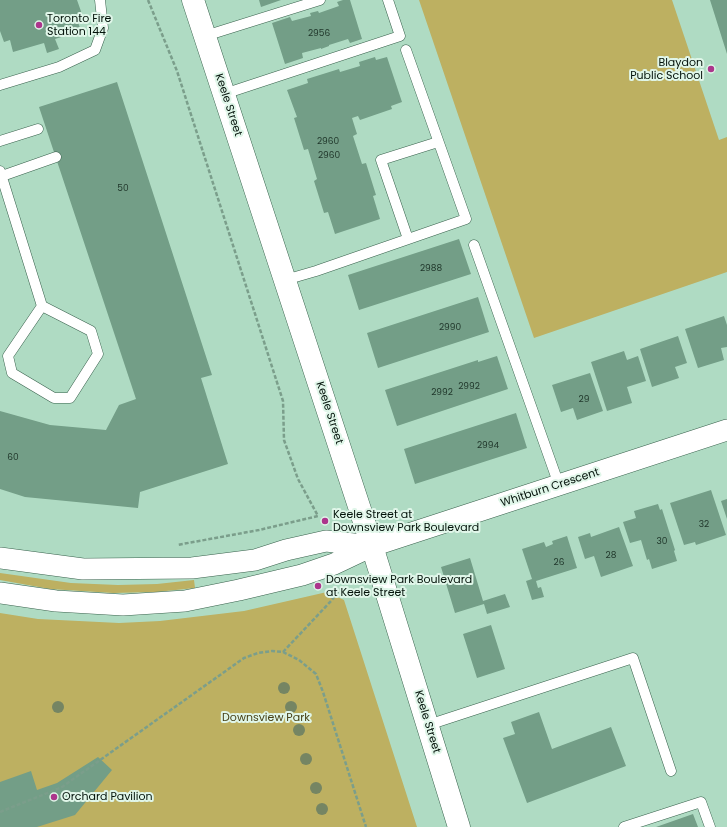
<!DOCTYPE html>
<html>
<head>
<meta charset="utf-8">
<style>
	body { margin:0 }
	canvas { display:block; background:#afdbc3 }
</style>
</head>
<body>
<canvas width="727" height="827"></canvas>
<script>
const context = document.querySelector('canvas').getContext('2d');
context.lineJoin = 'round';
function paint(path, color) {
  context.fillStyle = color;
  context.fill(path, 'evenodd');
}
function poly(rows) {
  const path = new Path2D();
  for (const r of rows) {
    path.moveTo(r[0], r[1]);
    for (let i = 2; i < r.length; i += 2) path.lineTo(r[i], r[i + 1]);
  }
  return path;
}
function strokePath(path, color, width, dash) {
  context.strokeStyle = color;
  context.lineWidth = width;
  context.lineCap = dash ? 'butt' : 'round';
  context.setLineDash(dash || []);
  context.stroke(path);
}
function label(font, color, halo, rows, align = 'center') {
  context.font = font + ' Poppins,sans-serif';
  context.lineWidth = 4;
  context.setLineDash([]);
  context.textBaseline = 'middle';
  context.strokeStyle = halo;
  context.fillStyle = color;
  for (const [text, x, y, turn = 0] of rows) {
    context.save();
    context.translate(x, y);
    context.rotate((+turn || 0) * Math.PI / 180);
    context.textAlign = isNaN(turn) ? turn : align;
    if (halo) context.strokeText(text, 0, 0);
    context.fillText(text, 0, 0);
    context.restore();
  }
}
const green = poly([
	[419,0,672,0,719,140,727,137,727,272,534,338],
	[0,573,71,583,118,585,157,584,194,580,195,588,156,592,113,593,50,589,0,580],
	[327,592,344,600,417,827,0,827,0,613,38,619,79,621,119,623,160,621,244,611]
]);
const building = poly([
	[0,0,77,0,83,17,77,19,81,31,55,39,59,49,47,53,44,43,13,52,10,40,4,42,0,31],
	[259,0,281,0,261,7],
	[343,0,350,0,362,39,350,43,348,39,329,45,329,46,321,49,321,48,302,53,303,58,285,64,272,23,290,17,292,21,311,16,310,13,318,11,319,13,339,6,337,2],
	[710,0,727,0,727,54],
	[375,57,376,60,387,57,402,102,391,106,392,109,360,120,358,116,352,118,357,134,353,136,362,164,366,163,376,195,373,196,380,219,335,234,328,212,324,213,314,181,317,179,308,149,304,150,294,118,297,117,287,90,308,83,307,79,339,69,340,72,360,66,359,62],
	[117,82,212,375,201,378,228,464,140,492,138,508,25,497,0,489,0,411,50,425,106,430,119,405,136,399,39,107],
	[459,239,471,274,359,310,348,275],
	[478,297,489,332,378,368,367,333],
	[724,316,727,325,727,347,721,348,724,360,698,368,685,329],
	[678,336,687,363,675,367,679,378,652,387,640,349],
	[624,351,627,360,638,356,646,381,627,387,632,403,607,411,591,362],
	[497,356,508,389,397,426,385,390,478,360,478,362],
	[590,373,603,411,577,420,573,408,561,412,552,385],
	[516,413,527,448,415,484,404,449],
	[711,490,726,535,696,545,695,542,684,545,670,503],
	[727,499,727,519,721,501],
	[658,504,660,510,662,509,675,550,674,551,677,561,652,569,649,559,647,560,641,540,630,543,623,522,636,518,634,511],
	[619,527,633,566,601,577,594,556,585,559,578,537,590,533,591,537],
	[567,536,577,568,536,581,538,588,541,587,544,597,532,600,526,581,532,579,522,549,544,542,546,547,553,544,552,541],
	[470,558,483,601,505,594,510,607,487,614,484,604,455,613,441,567],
	[491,625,505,669,477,678,463,634],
	[539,712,552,749,611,727,626,766,527,803,503,738,515,734,511,722],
	[98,757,112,770,75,815,37,827,0,827,0,782,31,771,37,790,57,783],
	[693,814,698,827,656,827]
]);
const path = poly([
	[148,0,177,71,283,401,284,440,298,479,318,516,259,530,177,545],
	[283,652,331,601,341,588],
	[0,812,62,787,244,658,258,653,272,651,283,652,299,660,316,674,323,692,366,827]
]);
const service = poly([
	[205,36,320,0],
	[0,85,59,67,95,50,103,28,100,0],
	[224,94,400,36,388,0],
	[0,141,38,129],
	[0,171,42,306,91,331,98,354,70,398,54,398,12,373,8,356,42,306],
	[2,176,56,157],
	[408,239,381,160,438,142],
	[474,245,559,485],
	[285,280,316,271,466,219,406,50],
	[428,725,633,658,671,771],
	[624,827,701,802,710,827]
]);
const minor = poly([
	[0,558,83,569,192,568,255,560,286,550,326,541,372,546],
	[0,593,56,601,123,605,185,601,239,590,302,575,334,564,372,546,727,430]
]);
const secondary = poly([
	[193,0,372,546,459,827]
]);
const trees = [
	[284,688],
	[58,707],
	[291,707],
	[299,730],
	[306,759],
	[316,788],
	[322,809]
];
const markers = [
	[39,25,4,"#ac358c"],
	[711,69,4,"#ac358c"],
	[325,521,4,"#ac358c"],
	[318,586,4,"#ac358c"],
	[54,797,4,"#ac358c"]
];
const numberNames = [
	["2956",319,34],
	["2960",328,142],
	["2960",329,156],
	["50",123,189],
	["2988",431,269],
	["2990",450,328],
	["2992",469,387],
	["2992",442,393],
	["29",584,400],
	["2994",488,446],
	["60",13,458],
	["32",704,525],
	["30",662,542],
	["28",611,556],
	["26",559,563]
];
const poiNames = [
	["Toronto Fire",47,19],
	["Station 144",47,32],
	["Blaydon",703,63,"right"],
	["Public School",703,76,"right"],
	["Keele Street at",333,515],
	["Downsview Park Boulevard",333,528],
	["Downsview Park Boulevard",326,580],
	["at Keele Street",326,593],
	["Orchard Pavilion",62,797]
];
const streetNames = [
	["Keele Street",228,105,72],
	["Keele Street",329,413,72],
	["Whitburn Crescent",550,488,-18],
	["Keele Street",427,722,73]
];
const parkNames = [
	["Downsview Park",266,718]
];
paint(green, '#bdb061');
paint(building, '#739e87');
strokePath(service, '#39624d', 11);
strokePath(minor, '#39624d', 22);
strokePath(secondary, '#39624d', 23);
strokePath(path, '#7b9e8b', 2.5, [4, 2]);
strokePath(service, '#fff', 10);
strokePath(minor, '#fff', 21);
strokePath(secondary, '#fff', 22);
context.fillStyle = '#758563';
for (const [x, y] of trees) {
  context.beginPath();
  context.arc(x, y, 6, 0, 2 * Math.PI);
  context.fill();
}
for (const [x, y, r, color] of markers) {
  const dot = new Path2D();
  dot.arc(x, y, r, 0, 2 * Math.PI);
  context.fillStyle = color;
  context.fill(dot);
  strokePath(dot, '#e0f6e9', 1.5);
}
label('9px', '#1f3529', null, numberNames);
label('11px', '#03120a', '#e0f6e9', poiNames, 'left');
label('11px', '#03120a', '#e0f6e9', streetNames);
label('11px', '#463f15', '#e0f6e9', parkNames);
</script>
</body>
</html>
